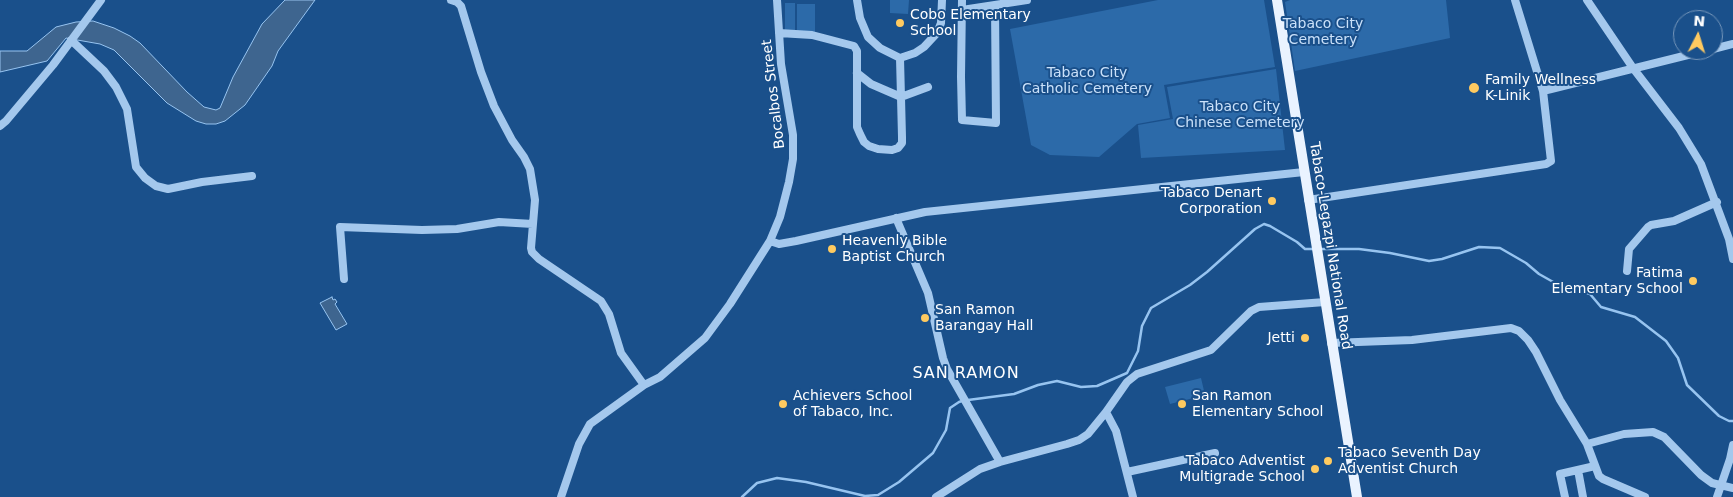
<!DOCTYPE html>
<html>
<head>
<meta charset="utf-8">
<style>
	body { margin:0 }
	#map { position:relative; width:1733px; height:497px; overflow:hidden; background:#1a508b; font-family:"DejaVu Sans",sans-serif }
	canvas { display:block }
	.north { position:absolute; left:1673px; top:10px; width:50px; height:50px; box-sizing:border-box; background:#1a508b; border:1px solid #7696b9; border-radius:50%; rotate:5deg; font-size:14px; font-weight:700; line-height:20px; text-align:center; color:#fff }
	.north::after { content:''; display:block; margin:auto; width:18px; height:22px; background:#ffca60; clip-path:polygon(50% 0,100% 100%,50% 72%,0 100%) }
</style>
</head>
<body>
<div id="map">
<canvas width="1733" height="497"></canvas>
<div class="north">N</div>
</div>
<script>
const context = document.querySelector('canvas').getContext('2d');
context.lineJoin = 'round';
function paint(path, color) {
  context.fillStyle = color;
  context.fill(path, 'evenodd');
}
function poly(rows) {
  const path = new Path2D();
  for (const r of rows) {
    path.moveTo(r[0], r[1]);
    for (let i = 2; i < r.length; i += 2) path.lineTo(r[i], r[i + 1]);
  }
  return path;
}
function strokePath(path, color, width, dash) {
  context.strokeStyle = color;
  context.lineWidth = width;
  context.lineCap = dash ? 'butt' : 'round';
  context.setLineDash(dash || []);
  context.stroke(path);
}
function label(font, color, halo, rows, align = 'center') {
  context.font = font + ' "DejaVu Sans",sans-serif';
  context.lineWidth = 4;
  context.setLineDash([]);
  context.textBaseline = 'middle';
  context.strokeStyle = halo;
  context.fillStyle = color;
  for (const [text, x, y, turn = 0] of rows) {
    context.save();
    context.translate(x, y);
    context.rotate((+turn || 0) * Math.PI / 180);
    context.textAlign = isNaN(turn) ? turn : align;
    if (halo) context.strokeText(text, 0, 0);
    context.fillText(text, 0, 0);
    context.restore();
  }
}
const green = poly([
	[890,0,909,0,908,14,890,13],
	[1158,0,1264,0,1275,67,1164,85,1170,118,1137,124,1099,157,1050,155,1031,145,1010,29],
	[1290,0,1446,0,1450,38,1295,71,1285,2],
	[785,3,795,3,795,31,785,31],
	[797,4,815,4,815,32,797,33],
	[1276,69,1285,150,1141,158,1138,125,1173,119,1167,87],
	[1201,378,1205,395,1170,404,1165,387]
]);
const water = poly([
	[285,0,315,0,278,51,272,66,245,105,225,121,216,124,206,124,196,121,167,103,114,50,100,44,66,38,47,61,0,72,0,51,27,51,56,27,76,22,93,21,114,28,130,36,140,43,187,92,204,107,216,110,220,108,233,77,262,24,285,0],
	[332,297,333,300,335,299,337,302,335,304,347,324,336,330,320,303,332,297]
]);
const stream = poly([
	[1320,249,1359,249,1390,253,1429,261,1442,259,1479,247,1500,248,1526,263,1539,274,1555,283,1590,294,1601,307,1635,317,1666,341,1678,358,1687,385,1719,416,1729,421,1733,421],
	[968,400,1014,394,1038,385,1057,381,1081,387,1097,386,1127,373,1138,351,1142,326,1151,308,1190,285,1207,272,1255,229,1264,224,1270,226,1297,242,1305,249,1314,249],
	[742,497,757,483,777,478,806,482,865,496,878,495,899,482,933,453,946,430,950,408,959,402,962,401]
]);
const minor = poly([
	[451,0,457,2,461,6,481,72,494,106,512,140,524,157,530,169,535,200,531,248,532,252,539,259,601,301,609,314,621,353,644,385],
	[962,0,961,77,962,120,996,123,995,6],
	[1515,0,1543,91,1708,50],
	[1587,0,1633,68,1679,128,1701,164,1729,239,1733,259],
	[962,10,1027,0],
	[779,33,812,35,854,46,857,51,857,127,860,134,864,142,869,146,878,149,892,150,898,148,902,143,902,137,900,58,880,48,868,37,860,18,857,0],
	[71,40,104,71,116,87,127,109,136,167,145,178,156,186,168,189,202,182,252,176],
	[1713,49,1733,44],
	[900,58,915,53,924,47,937,33,941,23,942,0],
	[857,73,871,84,901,97,928,87],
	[0,126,6,121,53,65,101,0],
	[1308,200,1546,164,1551,161,1543,91],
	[896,218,928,293,943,358,947,369,1000,462,1067,444,1079,440,1088,434,1106,412],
	[770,241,779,244,796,241,925,212,1304,172],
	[1627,271,1629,249,1648,227,1651,225,1674,221,1717,202],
	[344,279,340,227,422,230,457,229,499,222,533,224],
	[1331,343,1412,340,1511,328,1519,331,1528,340,1536,352,1560,400,1587,444,1599,476,1603,479,1645,497],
	[1587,444,1624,434,1653,432,1664,437,1701,475,1712,483,1733,488],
	[1578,470,1583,497],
	[1127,472,1215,453],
	[561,497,579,444,590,424,644,385,660,377,705,338,730,304,770,241,780,217,789,182,793,159,793,135,781,64,777,0],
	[936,497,980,469,1000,462],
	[1133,497,1116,431,1106,412,1127,382,1137,374,1211,350,1251,311,1259,307,1325,302],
	[1565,497,1560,474,1595,466],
	[1717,497,1730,459,1733,445]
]);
const major = poly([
	[1277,0,1357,497]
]);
const markers = [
	[900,23,5,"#ffca60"],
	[1474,88,6,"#ffca60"],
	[1272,201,5,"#ffca60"],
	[832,249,5,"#ffca60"],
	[1693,281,5,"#ffca60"],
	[925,318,5,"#ffca60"],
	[1305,338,5,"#ffca60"],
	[783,404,5,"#ffca60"],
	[1182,404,5,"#ffca60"],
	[1328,461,5,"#ffca60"],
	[1315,469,5,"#ffca60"]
];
const poiNames = [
	["Cobo Elementary",910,15],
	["School",910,31],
	["Family Wellness",1485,80],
	["K-Linik",1485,96],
	["Tabaco Denart",1262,193,"right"],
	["Corporation",1262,209,"right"],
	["Heavenly Bible",842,241],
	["Baptist Church",842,257],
	["Fatima",1683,273,"right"],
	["Elementary School",1683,289,"right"],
	["San Ramon",935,310],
	["Barangay Hall",935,326],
	["Jetti",1295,338,"right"],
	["Achievers School",793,396],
	["of Tabaco, Inc.",793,412],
	["San Ramon",1192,396],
	["Elementary School",1192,412],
	["Tabaco Seventh Day",1338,453],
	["Adventist Church",1338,469],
	["Tabaco Adventist",1305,461,"right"],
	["Multigrade School",1305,477,"right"]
];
const parkNames = [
	["Tabaco City",1323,24],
	["Cemetery",1323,40],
	["Tabaco City",1087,73],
	["Catholic Cemetery",1087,89],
	["Tabaco City",1240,107],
	["Chinese Cemetery",1240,123]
];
const streetNames = [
	["Bocalbos Street",774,94,-97],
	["Tabaco-Legazpi National Road",1330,246,81]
];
const quarterNames = [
	["SAN RAMON",966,374]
];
paint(green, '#2c6aa9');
paint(water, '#3e658f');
strokePath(water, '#97c4f0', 1);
strokePath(stream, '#97c4f0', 2.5);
strokePath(minor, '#a4c8ed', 8);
strokePath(major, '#eaf3ff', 10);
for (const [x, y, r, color] of markers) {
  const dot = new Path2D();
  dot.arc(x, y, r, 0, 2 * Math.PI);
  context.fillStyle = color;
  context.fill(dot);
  strokePath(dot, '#1a508b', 2);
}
label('14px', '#fff', '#1a508b', poiNames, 'left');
label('14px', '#cae1fa', '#1a508b', parkNames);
label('14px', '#fff', '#1a508b', streetNames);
context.letterSpacing = '1px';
label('16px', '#fff', '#1a508b', quarterNames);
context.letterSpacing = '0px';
</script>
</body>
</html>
